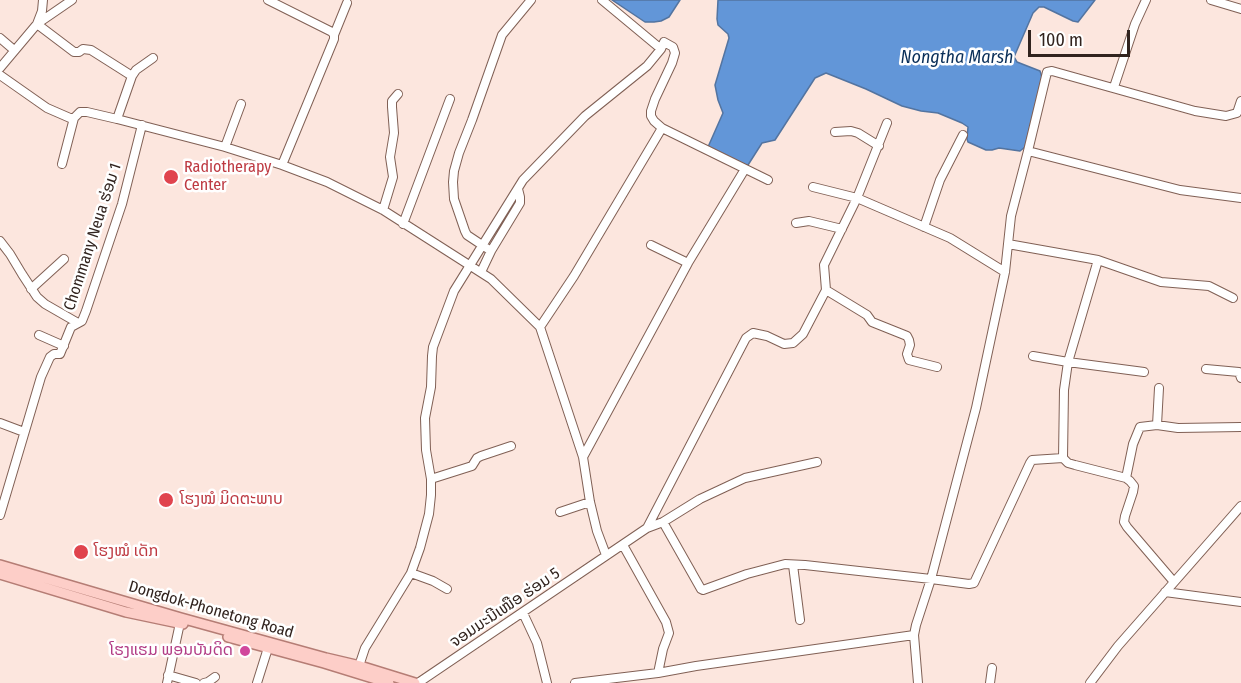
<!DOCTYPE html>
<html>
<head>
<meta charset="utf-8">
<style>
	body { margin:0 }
	#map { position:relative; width:1241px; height:683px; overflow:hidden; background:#fce6de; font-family:"Fira Sans Condensed",sans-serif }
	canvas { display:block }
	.scale { position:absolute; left:1028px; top:30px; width:102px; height:27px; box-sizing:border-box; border:3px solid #31231e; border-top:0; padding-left:8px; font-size:18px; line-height:21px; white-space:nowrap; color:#31231e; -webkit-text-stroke:4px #fff; paint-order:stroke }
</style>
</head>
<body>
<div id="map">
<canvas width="1241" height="683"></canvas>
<div class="scale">100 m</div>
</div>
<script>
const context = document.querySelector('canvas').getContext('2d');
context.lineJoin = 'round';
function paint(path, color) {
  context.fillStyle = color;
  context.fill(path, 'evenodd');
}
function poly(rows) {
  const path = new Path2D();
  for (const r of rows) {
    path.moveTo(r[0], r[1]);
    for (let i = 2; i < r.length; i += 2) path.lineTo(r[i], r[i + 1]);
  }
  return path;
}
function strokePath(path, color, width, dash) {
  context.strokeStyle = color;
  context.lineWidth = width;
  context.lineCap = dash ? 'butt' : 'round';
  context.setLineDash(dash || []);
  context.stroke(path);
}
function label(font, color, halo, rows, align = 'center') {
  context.font = font + ' "Fira Sans Condensed","Noto Sans Lao",sans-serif';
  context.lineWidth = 5;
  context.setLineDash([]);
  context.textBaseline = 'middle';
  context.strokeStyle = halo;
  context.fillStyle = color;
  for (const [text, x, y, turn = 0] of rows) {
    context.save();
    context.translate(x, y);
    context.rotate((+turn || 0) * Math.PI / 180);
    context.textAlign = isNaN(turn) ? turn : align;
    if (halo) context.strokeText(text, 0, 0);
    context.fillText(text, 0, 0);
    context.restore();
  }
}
const water = poly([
	[612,0,680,0,669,17,661,21,654,22,645,22,612,0],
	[718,0,1095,0,1078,22,1073,21,1044,7,1039,7,1033,13,1014,57,1017,62,1040,71,1042,77,1025,147,1020,151,999,148,992,150,986,150,968,142,967,139,968,127,962,123,938,113,921,111,902,106,866,89,826,73,815,78,775,140,762,143,748,165,744,165,710,149,708,147,723,113,718,100,715,85,729,38,728,34,718,25,717,19,718,0]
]);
const minor = poly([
	[43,0,42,11,37,24,74,52,79,52,83,49,91,50,132,76],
	[268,0,332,32,334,35,334,39,282,165],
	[602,0,661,49],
	[1211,0,1241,9],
	[334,35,347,3],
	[0,38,14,50],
	[0,68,37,24,72,0],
	[0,75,47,108,70,118,74,118,80,112,87,112,117,119,225,147,282,165,327,182,383,210,491,279,540,327,583,457,590,502,597,531,606,555],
	[1114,87,1135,24,1146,0],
	[117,119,132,76,136,70,153,58],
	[835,132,851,131,858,133,879,146],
	[225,147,241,104],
	[1028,151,1180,190,1241,198],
	[62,164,74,118],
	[813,187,857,198,950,238,1005,272],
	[383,210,393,177,390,157,394,133,392,107,392,101,398,94],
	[796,223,809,221,842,229],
	[403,224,450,99],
	[924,227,940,180,963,135],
	[0,241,10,254,22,274,37,297,45,304,78,323],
	[1008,244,1098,260,1161,282,1209,286,1233,298],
	[651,245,688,263],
	[491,251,467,235,465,231,454,199,453,182,454,171,459,153,472,120,502,35,531,0],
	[481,272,491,251,520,203,520,197,518,189],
	[31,289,64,259],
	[826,290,867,315,872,322,907,336,909,340,910,345,907,354,909,360,937,367],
	[540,327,574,276,662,128],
	[39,335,64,346],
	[1033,356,1068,362,1144,372],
	[1206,369,1239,372,1241,378],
	[0,423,24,432],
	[1157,425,1159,388],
	[583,457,688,263,745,169],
	[1063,458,1064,390,1068,362,1098,260],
	[1126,478,1133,444,1140,427,1157,425,1178,428,1241,427],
	[431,479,472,466,477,458,481,456,511,446],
	[560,512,590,502],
	[0,515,41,377,50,357,54,354,60,354,71,327,82,321,86,311,122,204,142,125],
	[663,522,701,589,703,590,747,574,785,564,805,565,931,579,969,584,974,583,1030,463,1032,460,1063,458,1068,463,1075,465,1126,478,1130,481,1134,486,1133,492,1125,516,1124,522,1127,527,1174,582],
	[647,528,746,338,753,333,767,336,784,344,793,343,803,334,826,290,824,265,857,198,887,123],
	[623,545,666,622,669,633,663,649,658,673],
	[793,565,800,620],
	[411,573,433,581,447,589],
	[1165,592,1241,602],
	[523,613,537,643,547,683],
	[358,669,365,648,411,573,420,548,429,514,431,495,431,479,426,450,425,418,431,387,432,356,433,347,454,291,523,180,585,116,647,66,661,49,664,42,673,47,675,53,672,63,655,99,651,111,651,116,654,121,662,128,768,180],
	[168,675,196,683],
	[167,683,180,623],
	[204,683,208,682,215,677],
	[257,683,268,648],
	[418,683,647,528,663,522,700,499,745,478,817,462],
	[575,683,658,673,696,666,914,635],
	[918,683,914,635,916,625,931,579,976,408,1005,272,1011,216,1028,151,1047,72,1052,71,1195,111,1226,116,1237,113,1241,101],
	[990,683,992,668],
	[1090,683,1118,646,1241,506]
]);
const major = poly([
	[0,565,181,618,326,658,360,666,415,683],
	[0,574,126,612,183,624],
	[228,637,324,663,389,683]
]);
const markers = [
	[171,177,8,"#e0444e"],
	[166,500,8,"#e0444e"],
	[81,552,8,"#e0444e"],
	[245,651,6,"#d1479c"]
];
const healthNames = [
	["Radiotherapy",184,168],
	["Center",184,186],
	["ໂຮງໝໍ ມິດຕະພາບ",180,500],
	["ໂຮງໝໍ ເດັກ",94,552]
];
const streetNames = [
	["Chommany Neua ຮ່ອມ 1",93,237,-72],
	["ຈອມມະນີເໜືອ ຮ່ອມ 5",505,608,-34],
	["Dongdok-Phonetong Road",211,610,16]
];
const hotelNames = [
	["ໂຮງແຮມ ພອນບັນດິດ",233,651]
];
const waterNames = [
	["Nongtha Marsh",957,58]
];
paint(water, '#6296d8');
strokePath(water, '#5374a0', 1.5);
strokePath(minor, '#806055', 10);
strokePath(major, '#b57d75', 12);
strokePath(minor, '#fff', 8);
strokePath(major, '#fdcec8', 9);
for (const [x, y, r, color] of markers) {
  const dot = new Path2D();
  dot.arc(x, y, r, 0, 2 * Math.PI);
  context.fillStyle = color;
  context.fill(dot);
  strokePath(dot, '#fff', 2);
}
label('16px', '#be3a42', '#fff', healthNames, 'left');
label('16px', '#31231e', '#fff', streetNames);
label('16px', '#b23c85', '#fff', hotelNames, 'right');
label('italic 18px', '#0a2f59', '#fff', waterNames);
</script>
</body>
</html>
